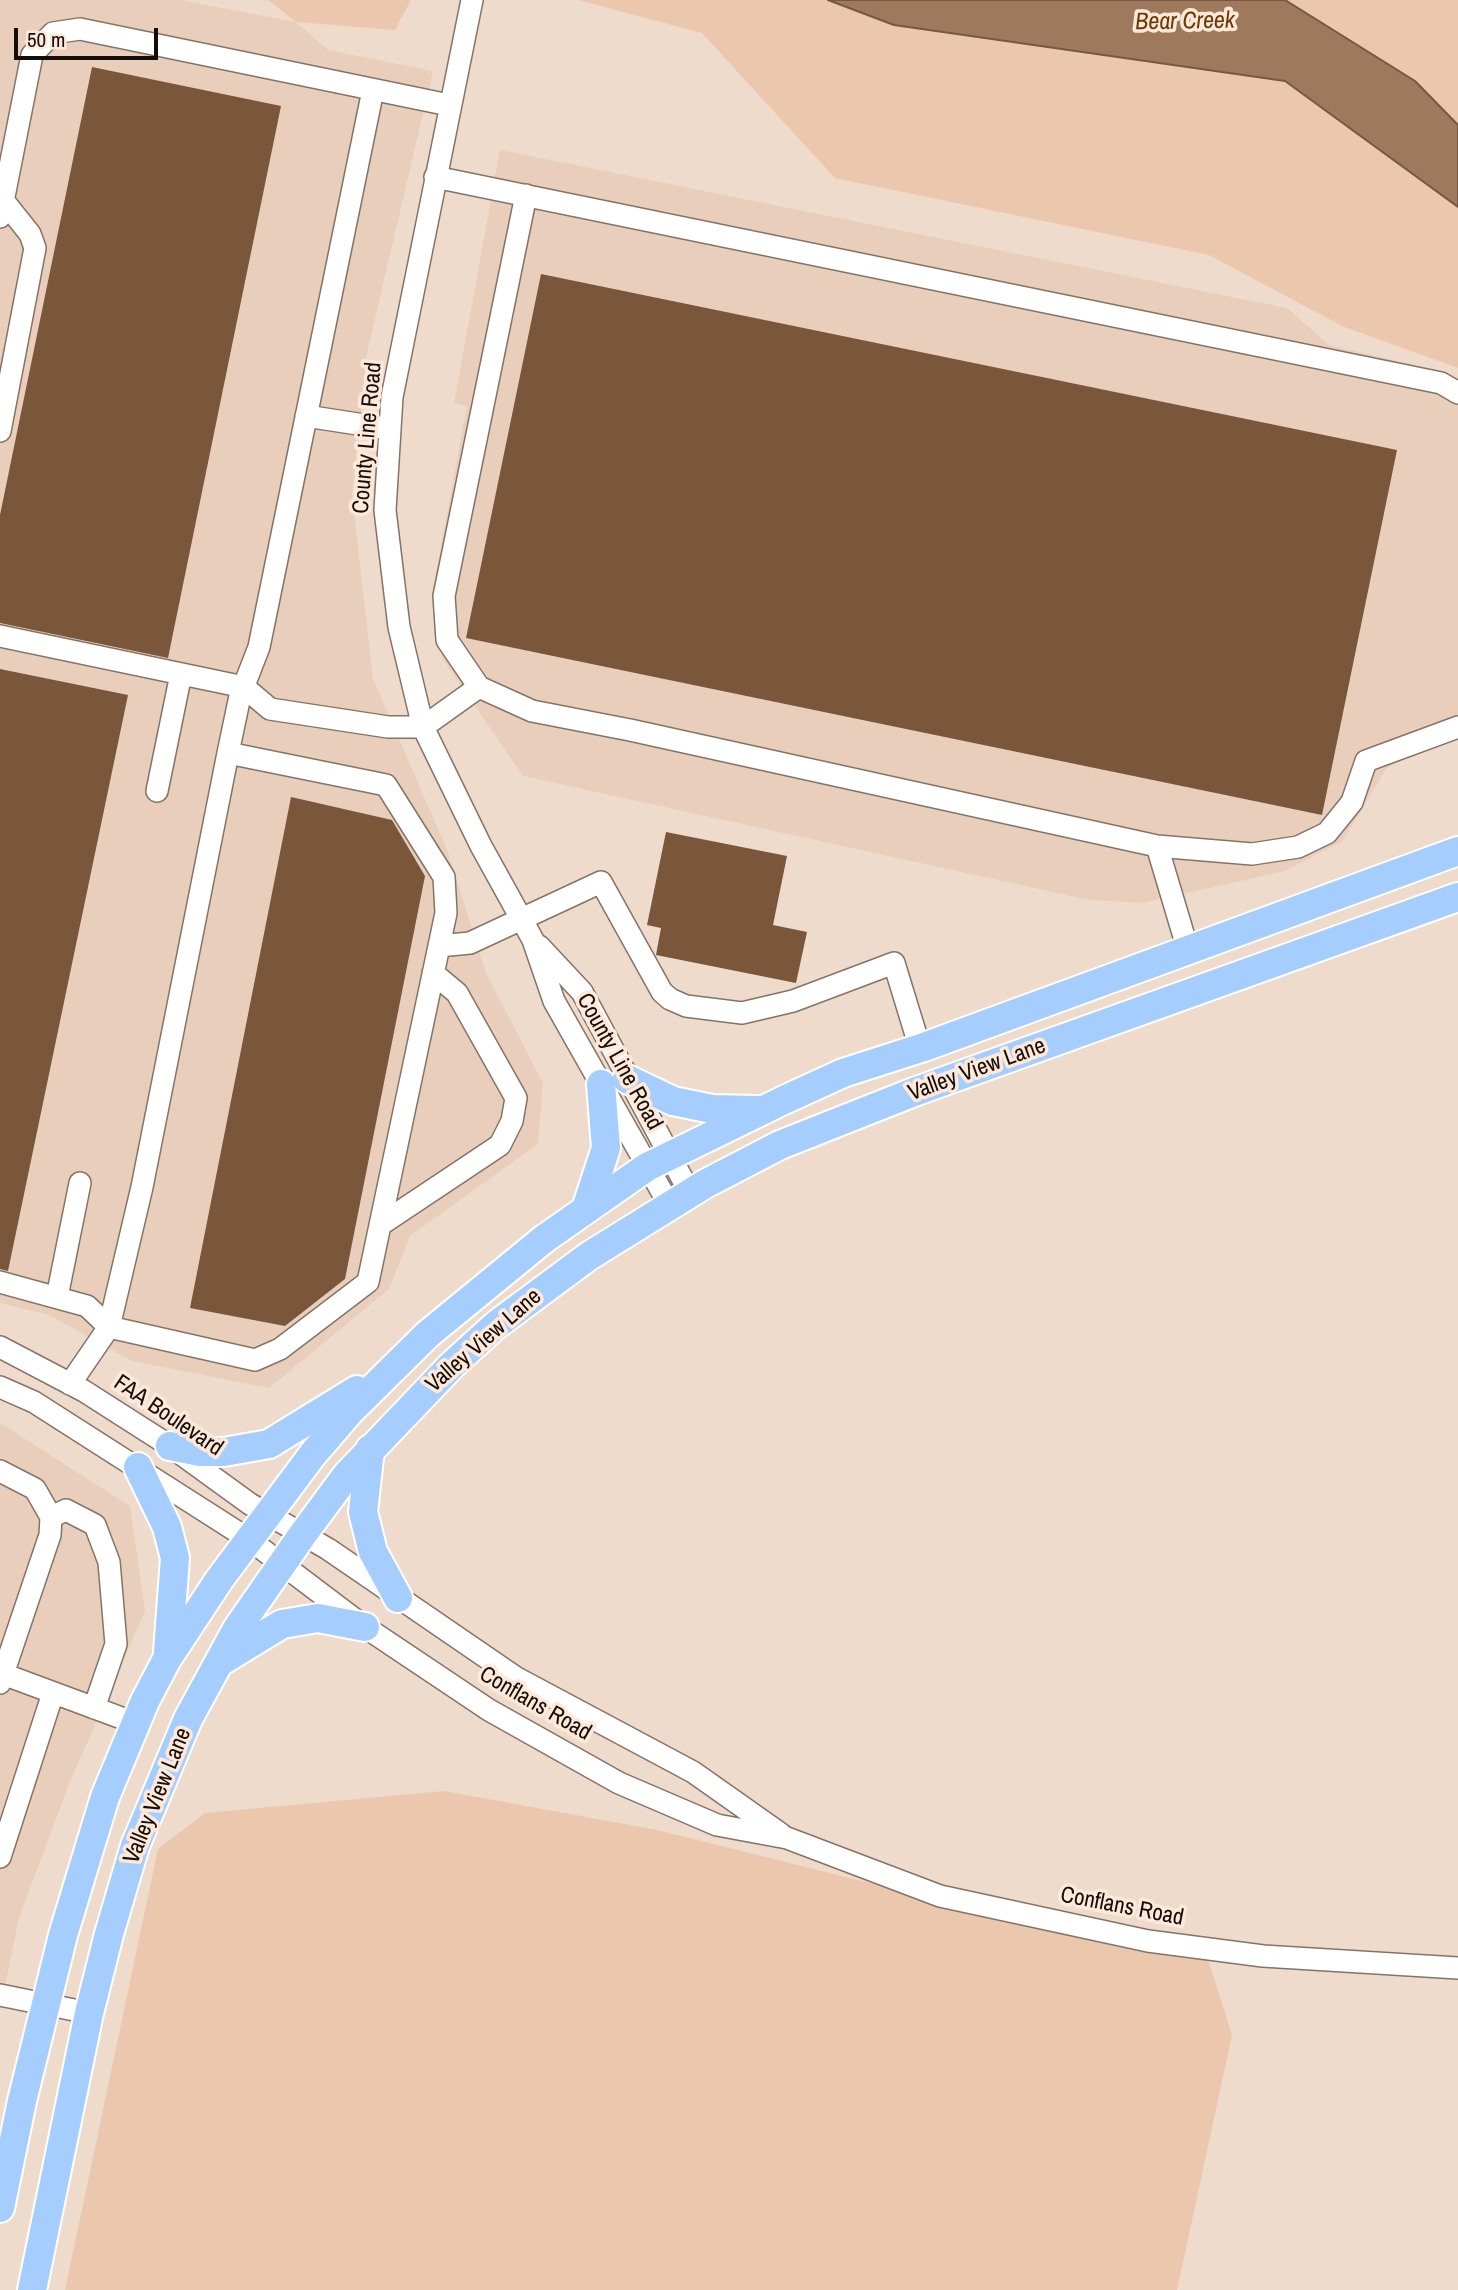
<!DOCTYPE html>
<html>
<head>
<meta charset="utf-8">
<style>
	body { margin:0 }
	#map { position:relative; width:1458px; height:2290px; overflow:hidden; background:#efdbcc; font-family:"Archivo Narrow",sans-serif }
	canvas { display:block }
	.scale { position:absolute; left:14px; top:28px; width:144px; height:32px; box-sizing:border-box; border:4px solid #140d08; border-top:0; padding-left:9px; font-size:21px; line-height:24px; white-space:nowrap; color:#140d08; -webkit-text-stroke:5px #fde8d9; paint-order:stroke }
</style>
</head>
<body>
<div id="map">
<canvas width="1458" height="2290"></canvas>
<div class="scale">50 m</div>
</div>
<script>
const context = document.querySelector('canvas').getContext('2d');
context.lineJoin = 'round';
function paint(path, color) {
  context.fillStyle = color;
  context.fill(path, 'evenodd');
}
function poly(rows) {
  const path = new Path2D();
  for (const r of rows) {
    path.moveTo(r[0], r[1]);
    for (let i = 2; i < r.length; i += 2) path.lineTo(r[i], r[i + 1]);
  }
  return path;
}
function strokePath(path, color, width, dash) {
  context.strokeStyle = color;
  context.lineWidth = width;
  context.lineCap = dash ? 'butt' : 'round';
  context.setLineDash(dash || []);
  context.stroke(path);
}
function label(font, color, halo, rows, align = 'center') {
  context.font = font + ' "Archivo Narrow",sans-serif';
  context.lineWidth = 7;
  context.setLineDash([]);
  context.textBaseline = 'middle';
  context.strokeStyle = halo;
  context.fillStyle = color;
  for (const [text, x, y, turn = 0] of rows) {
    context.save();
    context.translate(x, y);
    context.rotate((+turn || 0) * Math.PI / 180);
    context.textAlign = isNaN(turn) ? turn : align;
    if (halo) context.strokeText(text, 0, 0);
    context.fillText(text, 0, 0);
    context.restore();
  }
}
const built = poly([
	[0,0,180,0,296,22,328,50,433,71,367,353,352,494,373,679,448,852,486,973,543,1083,538,1144,410,1236,389,1289,269,1388,132,1361,49,1315,0,1303],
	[500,150,1287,308,1329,345,1427,368,1458,385,1458,737,1407,756,1386,769,1343,841,1285,871,1143,903,1089,900,523,776,442,658,432,595,467,406,454,403],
	[0,1423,130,1506,145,1611,69,1784,19,1918,0,2010]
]);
const green = poly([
	[268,0,411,0,395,30,296,22],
	[578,0,1458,0,1458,368,1342,326,1209,255,835,178,702,33],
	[444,1791,657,1830,930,1898,1206,1953,1232,2035,1177,2290,65,2290,158,1849,205,1813]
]);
const water = poly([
	[828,0,1285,0,1415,81,1458,125,1458,207,1285,81,894,25,828,0]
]);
const building = poly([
	[92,67,281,106,168,658,0,623,0,515],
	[541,274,1397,450,1322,815,466,638],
	[0,669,128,695,8,1271,0,1269],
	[291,797,392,820,425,876,345,1279,285,1326,190,1308],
	[666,832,787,856,773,925,807,932,796,983,656,955,661,928,647,925]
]);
const minor = poly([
	[472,0,392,397,385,510,399,627,423,727,481,846,533,940,554,1001,670,1206],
	[435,177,1441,383,1458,393],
	[0,217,32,55,53,33,80,29,449,105],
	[306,416,390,429],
	[0,431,35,248,30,234,3,200],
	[0,636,244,687,270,709,388,727,423,727,479,687,447,640,444,596,526,195],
	[479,687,532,711,630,730,1157,846,1188,950],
	[157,791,181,674],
	[1157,846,1252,854,1298,847,1327,833,1352,802,1366,761,1458,727],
	[439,946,470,943,601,882,662,992,670,999,686,1006,742,1013,793,1001,894,963,920,1048],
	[539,946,582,992,690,1193],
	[380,1225,500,1145,512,1121,516,1098,457,993,433,973],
	[0,1282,87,1306,109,1327,255,1360,280,1349,368,1282,446,913,444,877,386,785,228,753],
	[57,1297,80,1183],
	[0,1347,84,1391,170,1446,250,1504,328,1549,515,1677,693,1772,781,1834],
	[70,1384,109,1327,142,1187,228,753,240,696,259,647,373,90],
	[0,1387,34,1402,250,1540,365,1627,489,1710,619,1783,717,1825,787,1838,940,1896,1148,1941,1263,1956,1458,1968],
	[0,1471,35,1489,51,1517,50,1535,0,1683],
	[51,1517,66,1510,95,1525,109,1562,116,1644,94,1708],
	[3,1674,135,1723],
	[0,1857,53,1693],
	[0,1995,89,2013]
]);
const major = poly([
	[627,1079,673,1101,712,1109,757,1110],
	[586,1209,606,1148,601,1084],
	[170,1446,200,1452,224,1452,269,1444,357,1390],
	[370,1449,363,1512,373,1552,398,1598],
	[138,1467,167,1527,175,1558,168,1652],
	[223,1660,282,1624,318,1618,365,1627],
	[0,2208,22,2101,63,1935,105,1797,145,1701,167,1659,219,1580,313,1454,350,1411,428,1334,544,1239,647,1167,784,1100,843,1073,924,1047,1458,851],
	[32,2290,89,2013,109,1934,135,1846,188,1719,237,1629,303,1534,346,1476,452,1365,496,1325,589,1256,705,1184,780,1145,914,1092,1458,897]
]);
const streetNames = [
	["County Line Road",368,438,-85],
	["County Line Road",619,1062,61],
	["Valley View Lane",977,1070,-20],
	["Valley View Lane",484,1341,-41],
	["FAA Boulevard",168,1416,34],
	["Conflans Road",535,1704,30],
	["Valley View Lane",158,1796,-68],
	["Conflans Road",1122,1907,11]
];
const waterNames = [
	["Bear Creek",1185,22,-1]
];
paint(built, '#e9cfbb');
paint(green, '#ebc7ad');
paint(water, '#9e795d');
strokePath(water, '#755944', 2);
paint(building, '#7a563b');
strokePath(minor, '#857366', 24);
strokePath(major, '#fff', 32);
strokePath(minor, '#fff', 21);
strokePath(major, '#a5cefe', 28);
label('23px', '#140d08', '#fde8d9', streetNames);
label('italic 24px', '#6c3906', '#fde8d9', waterNames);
</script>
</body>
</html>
